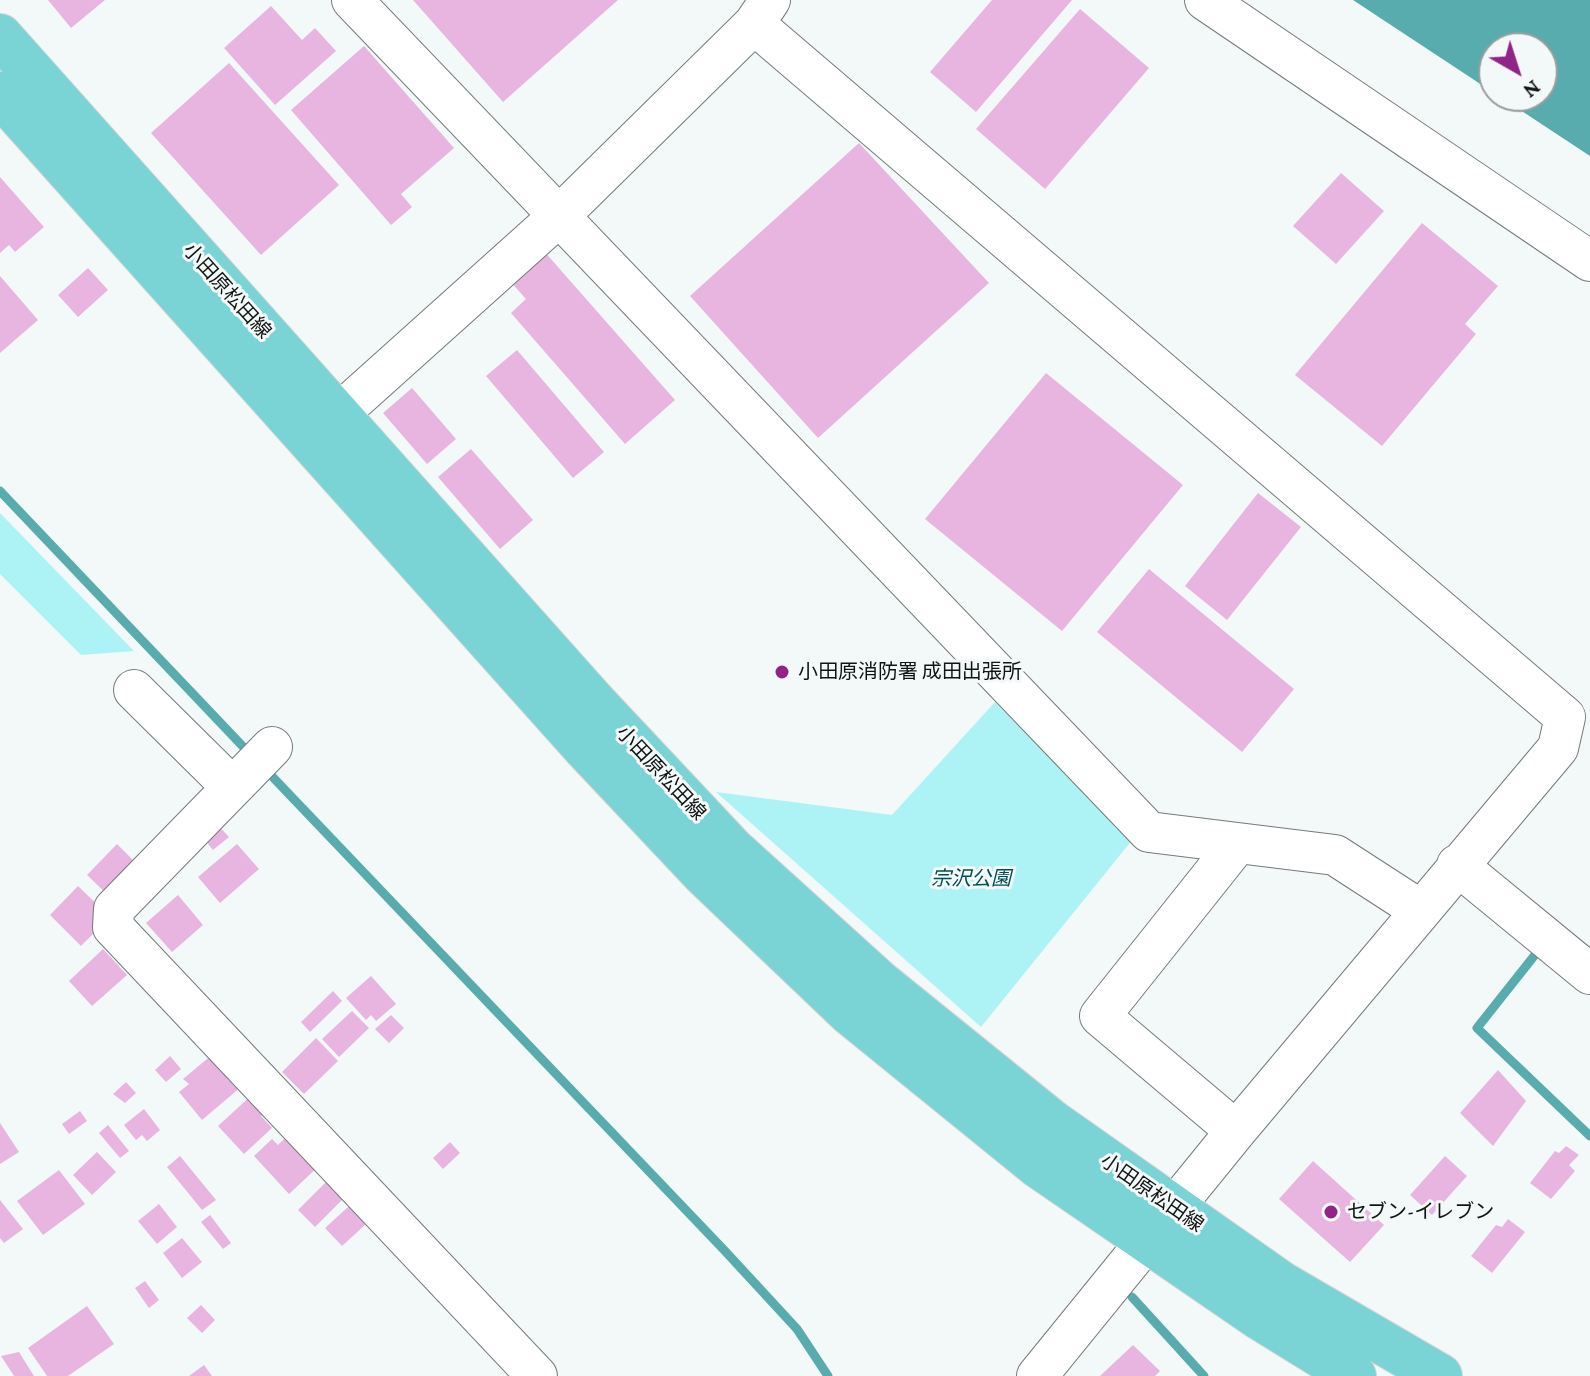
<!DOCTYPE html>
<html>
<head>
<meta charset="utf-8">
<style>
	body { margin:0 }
	#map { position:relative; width:1590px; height:1376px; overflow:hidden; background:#f3f8f8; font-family:"Crimson Pro",serif }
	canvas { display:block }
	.north { position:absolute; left:1478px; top:32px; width:80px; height:80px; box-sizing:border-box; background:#f3f8f8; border:2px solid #999d9d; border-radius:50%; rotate:141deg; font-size:22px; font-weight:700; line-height:32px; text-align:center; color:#131414 }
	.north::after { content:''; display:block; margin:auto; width:28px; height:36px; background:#912587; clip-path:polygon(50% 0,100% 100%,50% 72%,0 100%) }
</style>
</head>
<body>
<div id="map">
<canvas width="1590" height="1376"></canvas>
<div class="north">N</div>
</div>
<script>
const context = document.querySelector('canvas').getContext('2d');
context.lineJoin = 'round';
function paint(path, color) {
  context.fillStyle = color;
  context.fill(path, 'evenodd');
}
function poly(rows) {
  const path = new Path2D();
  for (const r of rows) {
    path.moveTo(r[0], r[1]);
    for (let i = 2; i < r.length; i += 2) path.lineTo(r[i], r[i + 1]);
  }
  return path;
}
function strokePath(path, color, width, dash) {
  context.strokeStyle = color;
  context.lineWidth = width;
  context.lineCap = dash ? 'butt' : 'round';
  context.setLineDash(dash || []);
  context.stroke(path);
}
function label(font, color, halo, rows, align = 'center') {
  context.font = font + ' "Crimson Pro","Noto Sans JP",serif';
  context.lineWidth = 6;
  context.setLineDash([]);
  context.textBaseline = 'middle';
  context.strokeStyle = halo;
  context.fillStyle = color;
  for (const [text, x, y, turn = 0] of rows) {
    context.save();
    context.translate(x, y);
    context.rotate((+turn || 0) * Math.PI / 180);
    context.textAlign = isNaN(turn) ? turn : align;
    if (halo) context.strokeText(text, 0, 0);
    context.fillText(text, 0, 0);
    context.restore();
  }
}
const green = poly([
	[0,513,134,651,81,655,0,574],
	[995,702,1133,839,981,1027,716,792,892,815]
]);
const water = poly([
	[1353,0,1590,0,1590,156,1499,96,1542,96,1542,48,1494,48,1494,93]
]);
const stream = poly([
	[0,491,252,756],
	[265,769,725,1251,797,1329,828,1376],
	[1542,946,1477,1028,1590,1136],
	[1132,1297,1204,1376]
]);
const building = poly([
	[48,0,105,0,71,28],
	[413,0,618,0,503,102],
	[992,0,1072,0,976,112,930,72],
	[271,6,302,40,315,28,336,51,275,105,224,48],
	[1080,9,1149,68,1045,189,976,129],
	[364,46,454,148,401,194,412,207,391,225,291,110],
	[229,63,339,185,261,255,151,133],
	[859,143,989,283,818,438,690,296],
	[1341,173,1384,211,1336,264,1293,226],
	[0,177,44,227,15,252,9,245,0,253],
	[1422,223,1498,286,1465,324,1476,334,1382,446,1295,375],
	[543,250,675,400,625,444,511,313,526,299,509,280],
	[88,268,108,290,78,317,58,295],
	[0,276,38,320,0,353],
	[517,350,604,452,573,478,486,376],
	[1046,373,1183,485,1062,631,925,519],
	[412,388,456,439,427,464,383,413],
	[471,449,533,520,500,549,438,477],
	[1258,493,1301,527,1227,620,1185,586],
	[1149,569,1294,689,1242,752,1097,632],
	[216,823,229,837,213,850,201,835],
	[117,844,142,869,112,899,87,875],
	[237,844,259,869,220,903,198,877],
	[78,886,110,917,81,946,50,915],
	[178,895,203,925,172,952,146,923],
	[103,949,127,975,92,1006,69,981],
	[371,976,396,1004,376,1021,371,1015,366,1020,346,998],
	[333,991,342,1001,310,1032,301,1022],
	[352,1011,369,1028,339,1057,322,1039],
	[391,1015,404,1028,389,1043,375,1029],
	[316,1038,338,1061,304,1094,282,1072],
	[213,1054,241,1087,202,1120,179,1092,189,1084,183,1079],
	[170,1056,181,1069,166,1082,155,1070],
	[1498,1070,1526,1101,1493,1146,1460,1113],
	[126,1082,136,1093,125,1103,113,1094],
	[255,1092,269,1108,261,1116,272,1128,244,1154,218,1126],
	[144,1109,160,1130,147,1141,142,1135,136,1140,124,1125],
	[80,1111,87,1121,69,1134,62,1124],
	[0,1123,19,1152,0,1164],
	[108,1125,129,1151,120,1158,99,1133],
	[290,1133,320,1165,289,1194,254,1156,272,1139,278,1145],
	[450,1142,460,1153,443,1169,433,1158],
	[1566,1146,1579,1155,1569,1165,1575,1171,1551,1199,1530,1183,1555,1151,1559,1153],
	[97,1152,116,1172,92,1195,73,1175],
	[180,1156,216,1200,202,1210,167,1167],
	[1445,1156,1467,1176,1432,1215,1410,1195],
	[1313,1161,1384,1225,1350,1262,1279,1199],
	[59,1170,85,1204,43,1235,17,1201],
	[332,1176,349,1193,315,1227,298,1210],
	[359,1197,376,1215,342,1246,325,1228],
	[0,1200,23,1229,4,1243,0,1238],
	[159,1204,177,1227,157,1244,138,1221],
	[210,1215,231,1243,223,1249,201,1222],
	[1508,1219,1525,1232,1492,1273,1471,1256,1496,1225,1502,1227],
	[182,1238,202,1262,182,1278,163,1253],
	[145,1281,159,1300,149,1308,135,1288],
	[201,1305,215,1320,202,1333,187,1318],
	[87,1306,114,1344,68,1376,47,1376,28,1348],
	[1133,1345,1160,1371,1155,1376,1100,1376],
	[19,1352,34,1376,14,1376,1,1356],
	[204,1365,212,1376,189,1376]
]);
const minor = poly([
	[352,0,1149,832,1335,855,1420,910],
	[1205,0,1590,261],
	[754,24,1565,717,1558,748,1236,1131,1037,1376],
	[314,436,558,217,754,24,770,0],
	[134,690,231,786],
	[272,747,114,909,113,927,537,1376],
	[1457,865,1590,974],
	[1236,1131,1100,1016,1237,844]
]);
const major = poly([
	[0,36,593,701,732,849,880,983,1052,1122,1282,1284,1440,1376],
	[0,94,586,749,703,873,851,1014,1037,1165,1260,1318,1354,1376]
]);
const markers = [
	[782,672,8,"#912587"],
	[1331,1212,8,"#912587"]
];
const streetNames = [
	["小田原松田線",227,291,48],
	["小田原松田線",661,773,47],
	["小田原松田線",1152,1193,35]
];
const poiNames = [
	["小田原消防署 成田出張所",798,672],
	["セブン-イレブン",1347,1212]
];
const parkNames = [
	["宗沢公園",971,879]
];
paint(green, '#adf3f5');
paint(water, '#58acae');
strokePath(stream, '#58acae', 9);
paint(building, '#e8b5e0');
strokePath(minor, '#767a7a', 42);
strokePath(major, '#d5d5d5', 46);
strokePath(minor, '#fff', 40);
strokePath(major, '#7ad4d6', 44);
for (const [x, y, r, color] of markers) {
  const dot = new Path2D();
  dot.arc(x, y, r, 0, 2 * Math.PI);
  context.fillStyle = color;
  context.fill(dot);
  strokePath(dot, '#f3f8f8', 3);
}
label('20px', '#131414', '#f3f8f8', streetNames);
label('20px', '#131414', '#f3f8f8', poiNames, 'left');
label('italic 20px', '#004f51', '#f3f8f8', parkNames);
</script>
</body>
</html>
